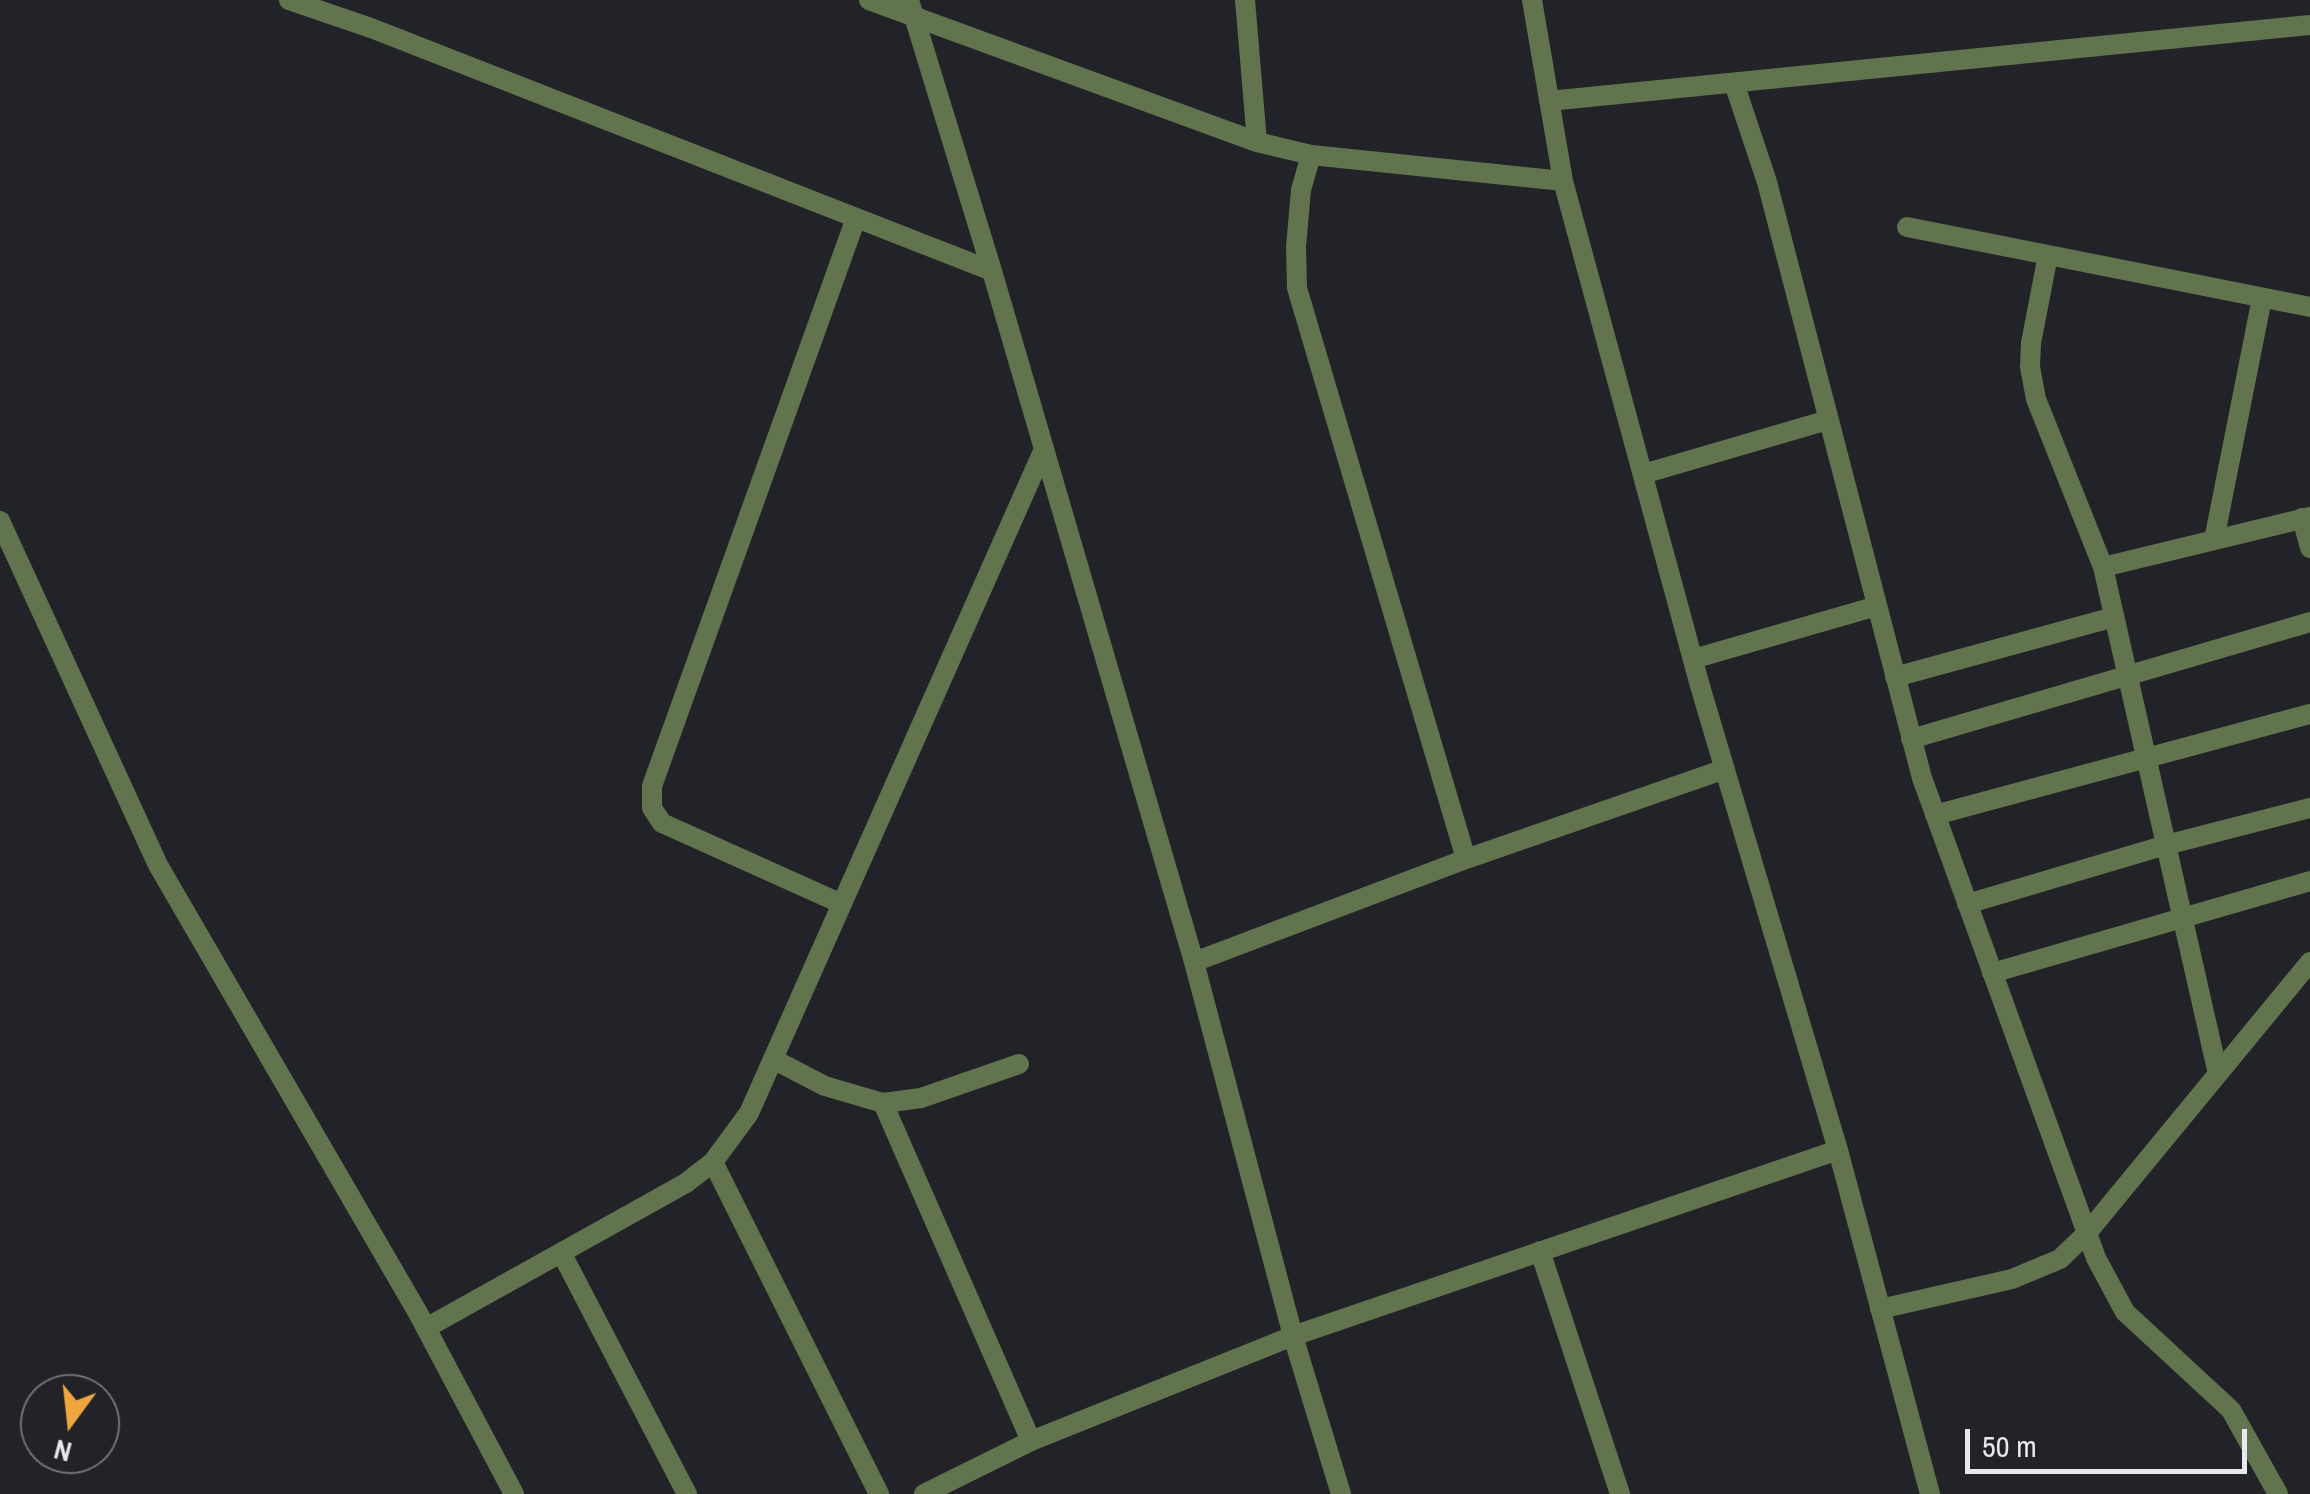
<!DOCTYPE html>
<html>
<head>
<meta charset="utf-8">
<style>
	body { margin:0 }
	#map { position:relative; width:2310px; height:1494px; overflow:hidden; background:#212329; font-family:"Archivo Narrow",sans-serif }
	canvas { display:block }
	.north { position:absolute; left:20px; top:1374px; width:100px; height:100px; box-sizing:border-box; background:#212329; border:2px solid #717278; border-radius:50%; rotate:195deg; font-size:28px; font-weight:700; line-height:40px; text-align:center; color:#e8e9ee }
	.north::after { content:''; display:block; margin:auto; width:35px; height:45px; background:#efa73d; clip-path:polygon(50% 0,100% 100%,50% 72%,0 100%) }
	.scale { position:absolute; left:1965px; top:1429px; width:282px; height:45px; box-sizing:border-box; border:5px solid #e8e9ee; border-top:0; padding-left:12px; font-size:30px; line-height:35px; white-space:nowrap; color:#e8e9ee; -webkit-text-stroke:8px #212329; paint-order:stroke }
</style>
</head>
<body>
<div id="map">
<canvas width="2310" height="1494"></canvas>
<div class="north">N</div>
<div class="scale">50 m</div>
</div>
<script>
const context = document.querySelector('canvas').getContext('2d');
context.lineJoin = 'round';
function poly(rows) {
  const path = new Path2D();
  for (const r of rows) {
    path.moveTo(r[0], r[1]);
    for (let i = 2; i < r.length; i += 2) path.lineTo(r[i], r[i + 1]);
  }
  return path;
}
function strokePath(path, color, width, dash) {
  context.strokeStyle = color;
  context.lineWidth = width;
  context.lineCap = dash ? 'butt' : 'round';
  context.setLineDash(dash || []);
  context.stroke(path);
}
const street = poly([
	[289,0,371,28,992,271],
	[869,0,1257,142,1311,155,1563,181],
	[909,0,992,271,1194,962,1293,1336,1341,1494],
	[1245,0,1257,142],
	[1532,0,1563,181,1700,686,1838,1150,1930,1494],
	[1734,83,1767,182,1922,778,2096,1258,2125,1312,2231,1410,2278,1494],
	[1549,101,2310,25],
	[1311,155,1301,190,1296,247,1297,288,1466,859],
	[1907,227,2310,307],
	[2048,255,2031,343,2030,367,2036,399,2103,567,2218,1074],
	[1643,474,1828,420],
	[2302,518,2310,548],
	[0,521,158,865,418,1313,514,1494],
	[2214,540,2262,298],
	[2103,567,2310,517],
	[1693,659,1877,606],
	[1895,677,2114,617],
	[1911,739,2310,622],
	[1935,815,2310,714],
	[842,904,662,823,652,808,652,786,856,218],
	[1967,904,2166,845,2310,808],
	[1194,962,1466,859,1725,769],
	[1992,973,2310,881],
	[773,1059,825,1086,883,1103,921,1098,1019,1064],
	[883,1103,1031,1441],
	[713,1162,879,1494],
	[1540,1251,1620,1494],
	[562,1254,687,1494],
	[1880,1309,2012,1279,2060,1259,2087,1233,2310,962],
	[426,1328,686,1183,713,1162,749,1113,1044,449],
	[924,1494,1031,1441,1293,1336,1838,1150]
]);
strokePath(street, '#61744e', 20);
</script>
</body>
</html>
